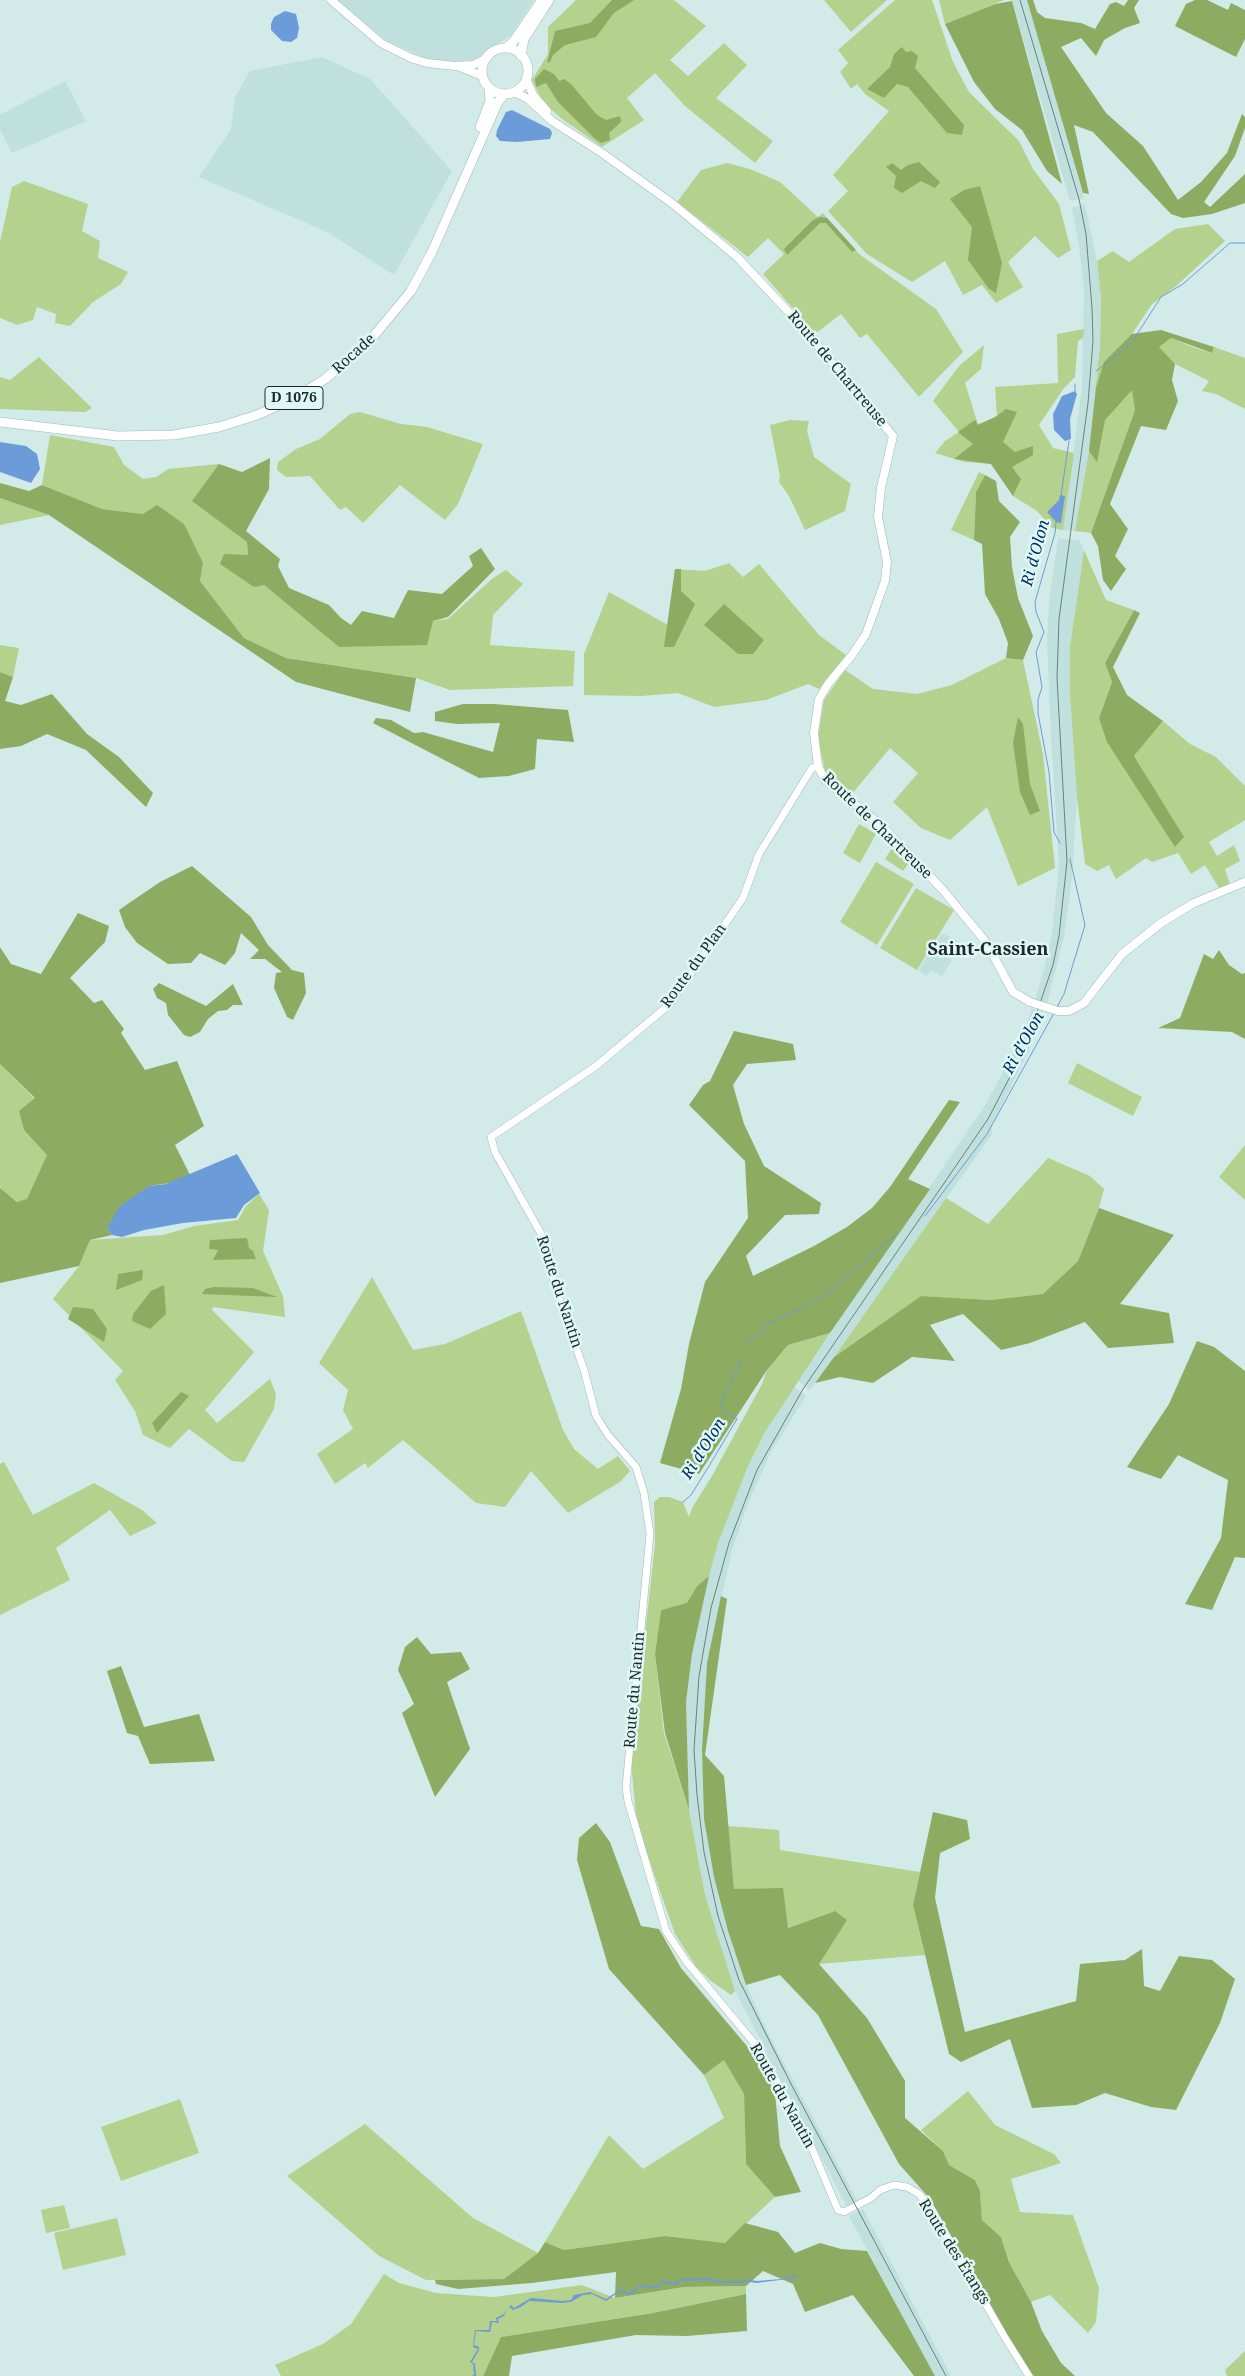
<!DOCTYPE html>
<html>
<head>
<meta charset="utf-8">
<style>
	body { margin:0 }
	canvas { display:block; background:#d2eae8 }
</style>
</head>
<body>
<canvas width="1245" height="2376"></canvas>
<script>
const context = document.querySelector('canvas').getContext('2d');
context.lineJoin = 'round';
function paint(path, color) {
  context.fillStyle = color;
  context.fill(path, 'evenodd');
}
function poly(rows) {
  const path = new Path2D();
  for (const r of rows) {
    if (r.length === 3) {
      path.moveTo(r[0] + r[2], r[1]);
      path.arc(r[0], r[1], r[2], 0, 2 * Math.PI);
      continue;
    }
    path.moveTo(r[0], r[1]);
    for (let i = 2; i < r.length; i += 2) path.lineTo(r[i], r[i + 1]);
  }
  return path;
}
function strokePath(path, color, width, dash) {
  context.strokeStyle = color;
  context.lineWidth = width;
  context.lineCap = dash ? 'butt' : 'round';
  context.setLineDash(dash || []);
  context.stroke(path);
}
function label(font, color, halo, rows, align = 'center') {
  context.font = font + ' "Noto Serif",serif';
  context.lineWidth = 5;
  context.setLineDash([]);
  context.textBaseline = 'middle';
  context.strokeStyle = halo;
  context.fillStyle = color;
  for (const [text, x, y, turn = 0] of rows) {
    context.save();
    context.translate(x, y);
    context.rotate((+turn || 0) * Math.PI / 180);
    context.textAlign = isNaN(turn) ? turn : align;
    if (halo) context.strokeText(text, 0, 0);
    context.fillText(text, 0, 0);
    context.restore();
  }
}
const built = poly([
	[337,0,534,0,511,35,476,59,463,61,430,60,389,42],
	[1012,0,1027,0,1084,198,1070,201],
	[322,57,370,79,452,171,394,275,327,232,199,177,231,129,235,97,250,71],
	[65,81,86,121,12,153,0,129,0,115],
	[1085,204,1097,261,1101,298,1100,346,1089,451,1075,531,1063,530,1082,388,1084,289,1079,246,1072,208],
	[1058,538,1080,541,1084,550,1070,647,1070,694,1077,798,1072,876,1064,937,1047,1003,1035,1000,1045,966,1052,933,1059,865,1051,736,1047,640,1049,604],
	[942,933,958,941,948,957,952,960,942,976,931,970,926,976,919,970],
	[1032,1009,1043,1012,1029,1050,992,1125,992,1134,810,1390,798,1381,984,1107,1020,1041],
	[794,1387,806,1396,771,1452,749,1501,732,1550,707,1663,702,1750,704,1819,714,1877,728,1931,746,1985,770,2037,858,2202,847,2207,735,1991,705,1895,689,1810,686,1702,692,1654,709,1576,718,1543,748,1466,765,1432],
	[863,2209,951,2376,935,2376,849,2216]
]);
const green = poly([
	[576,0,674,0,706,26,670,60,688,76,724,43,747,65,716,98,773,141,755,163,685,106,655,73,627,98,644,120,602,147,562,119,542,101,532,80,548,54,548,27],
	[824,0,887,0,851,32],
	[895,0,932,0,953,62,969,92,1019,141,1033,169,1059,204,1071,250,1058,258,1035,236,1008,262,1023,287,996,303,982,285,963,295,945,261,912,282,867,254,828,211,848,191,833,175,889,111,865,94,857,84,851,89,840,72,848,63,838,50],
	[939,0,1004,0,945,24],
	[727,163,750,169,780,182,818,217,823,213,859,254,936,309,963,352,919,397,867,334,860,338,841,314,815,334,763,274,784,254,768,238,748,257,677,202,701,170],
	[24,181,88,204,82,231,100,241,98,258,128,272,121,284,93,302,70,326,55,323,56,314,37,307,33,320,17,325,0,318,0,242,12,187],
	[1208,224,1225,241,1175,287,1152,304,1132,334,1135,410,1091,533,1075,531,1089,451,1100,346,1101,298,1097,261,1113,251,1129,262,1175,229],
	[1084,329,1083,338,1078,341,1075,377,1064,388,1039,425,1053,448,1074,453,1063,530,1052,528,1037,511,1013,496,991,464,965,462,935,453,945,441,959,432,933,401,959,366,984,345,981,369,965,383,978,424,997,417,995,387,1058,383,1057,334],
	[1171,338,1195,348,1212,353,1214,347,1245,358,1245,409,1216,394,1202,391,1209,381,1175,364,1158,347],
	[39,357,92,408,85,412,0,409,0,377,10,380],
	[360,412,401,424,427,427,483,444,458,504,445,520,400,485,363,523,346,507,340,510,310,476,286,477,277,470,278,462,296,449,320,439,350,414],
	[790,420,809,421,807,431,814,457,851,484,845,511,805,530,789,496,779,482,780,476,770,425],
	[50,435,114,447,124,465,143,479,156,477,168,469,219,464,193,501,247,542,248,555,239,555,264,585,339,647,433,621,448,619,493,578,506,570,523,584,493,615,490,645,575,651,573,686,450,690,416,678,286,658,244,638,200,581,203,563,143,514,102,509,42,485],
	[979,472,985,475,976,492,974,540,951,530],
	[0,498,49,515,0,525],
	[1084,550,1106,600,1134,610,1105,663,1112,682,1099,718,1183,837,1134,756,1163,721,1190,744,1216,757,1245,786,1245,820,1209,842,1217,856,1234,845,1240,861,1225,869,1230,884,1219,888,1205,865,1191,874,1178,853,1152,862,1146,858,1116,879,1109,865,1097,871,1085,864,1077,798,1070,694,1070,647],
	[729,563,743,577,759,564,819,635,846,655,819,689,808,684,766,700,714,707,678,693,641,696,584,695,584,654,609,592,668,625,675,569,705,571],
	[0,645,19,648,13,677,0,672],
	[1006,658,1023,660,1043,754,1055,868,1018,886,987,807,950,840,921,828,893,802,918,773,890,748,851,795,825,771,818,739,824,700,845,670,873,689,917,694,952,685],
	[859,824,876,834,860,863,843,853],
	[892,848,909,863,903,871,885,859],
	[876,862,914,884,877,945,840,922],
	[916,888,954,910,917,970,880,948],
	[1077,1063,1142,1097,1133,1116,1068,1083],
	[0,1064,35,1099,24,1130,48,1155,27,1200,18,1202,1,1190,0,1185],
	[1245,1145,1245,1200,1219,1177],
	[1048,1158,1090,1176,1104,1189,1099,1208,1078,1261,1043,1294,990,1300,921,1296,834,1357,946,1198,988,1224],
	[259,1194,269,1210,263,1251,283,1296,285,1317,213,1307,212,1310,254,1352,205,1410,217,1423,270,1379,276,1394,274,1409,244,1462,232,1461,189,1429,170,1448,143,1435,135,1411,115,1380,123,1371,53,1299,79,1266,90,1240,163,1235,194,1226,238,1220,246,1206],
	[372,1277,413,1350,445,1344,521,1311,563,1430,574,1449,598,1469,618,1456,630,1471,620,1482,568,1513,531,1471,505,1507,476,1503,403,1440,368,1468,365,1463,335,1484,317,1454,353,1429,343,1410,348,1390,319,1363],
	[830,1333,765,1432,748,1466,718,1543,709,1576,697,1586,687,1604,661,1610,655,1654,664,1733,689,1810,705,1895,735,1991,731,1995,711,1981,697,1968,675,1934,645,1848,636,1816,631,1761,655,1544,654,1502,660,1497,669,1497,683,1502,689,1517,692,1508,712,1476,762,1384,767,1370,788,1345],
	[4,1462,33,1515,94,1483,142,1510,157,1523,130,1536,110,1510,56,1548,70,1580,0,1615,0,1464],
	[728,1826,779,1830,780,1850,920,1872,913,1905,925,1955,819,1964,835,1911,787,1928,734,1889],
	[724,2059,744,2094,746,2164,775,2197,725,2243,665,2236,564,2250,545,2242,609,2135,643,2169,724,2118,704,2075],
	[968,2091,995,2125,1054,2154,1061,2163,1011,2179,1020,2212,1073,2215,1099,2288,1096,2322,1088,2333,1050,2295,1031,2302,1009,2262,1001,2237,982,2220,980,2191,975,2180,949,2165,943,2151,921,2130],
	[180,2099,199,2153,121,2181,101,2127],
	[365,2124,473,2218,538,2253,504,2279,426,2280,379,2256,287,2176],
	[64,2205,70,2228,46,2233,41,2210],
	[117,2218,126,2255,63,2270,54,2233],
	[384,2274,399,2283,436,2293,494,2297,582,2285,615,2298,684,2287,746,2286,746,2294,653,2313,501,2337,483,2376,281,2376,275,2365,323,2344,351,2324],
	[1245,2351,1245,2376,1227,2376,1225,2370]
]);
const forest = poly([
	[612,0,634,0,614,13,596,37,565,45,553,55,550,62,547,63,555,31,590,23],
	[1027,0,1033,0,1037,12,1045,18,1081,23,1095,29,1110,4,1116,2,1124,6,1128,0,1139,0,1134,8,1140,23,1125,28,1104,40,1096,56,1081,38,1061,47,1106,113,1143,146,1178,200,1201,182,1227,153,1242,114,1245,117,1245,128,1235,156,1204,202,1210,207,1245,174,1245,203,1212,214,1183,218,1171,214,1093,132,1074,125,1089,194,1083,193],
	[1195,0,1207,0,1228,10,1231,3,1245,10,1245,39,1236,57,1175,26,1186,4],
	[1012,1,1062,184,1047,171,1022,130,995,109,974,82,945,24,995,4],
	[902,47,906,52,912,51,918,56,915,68,964,125,962,135,947,133,908,87,897,84,884,98,867,89,890,67,894,54],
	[544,69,554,74,559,81,564,79,571,84,597,115,606,120,620,116,621,122,609,133,610,140,601,143,594,138,558,102,546,83,536,87,535,79],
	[919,162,940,182,935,188,921,181,902,193,894,188,896,176,886,167,892,163,901,170,908,165],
	[980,186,1002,263,996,293,989,289,968,260,972,227,950,199,964,190],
	[820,217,827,218,856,250,852,252,826,223,820,223,787,255,784,249,813,220],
	[1161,330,1214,347,1212,353,1171,338,1159,347,1175,364,1172,380,1178,401,1166,430,1141,426,1110,504,1128,529,1115,556,1126,569,1111,591,1103,580,1098,546,1091,533,1135,410,1132,390,1105,420,1097,462,1089,451,1096,388,1104,362,1132,334],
	[1006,409,1017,412,1003,442,1015,452,1033,446,1033,455,1012,467,1021,479,1013,496,991,464,954,459,973,444,958,432,975,420,978,425,997,416],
	[270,458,269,489,246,531,280,559,278,566,289,588,329,605,341,618,351,625,362,611,394,618,408,590,442,594,473,566,469,556,481,548,495,569,448,617,433,621,427,645,339,647,264,585,254,587,220,564,224,554,248,555,247,542,192,501,219,464,242,472],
	[985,475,996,481,999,501,1020,522,1010,537,1012,567,1018,598,1033,636,1023,660,1006,658,1008,643,999,619,985,594,982,544,974,540,976,492],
	[0,483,29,491,42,485,102,509,143,514,157,505,184,524,203,563,200,581,244,638,286,658,416,678,410,712,296,682,49,515,0,498],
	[675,569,681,569,681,591,695,604,674,647,664,647],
	[724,604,764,640,753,654,738,654,704,625],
	[1134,610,1140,613,1113,667,1127,695,1163,721,1134,756,1184,837,1175,847,1107,742,1099,718,1112,682,1105,663],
	[0,672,13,677,5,701,21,705,52,694,87,734,119,757,153,793,146,807,86,750,47,734,21,746,0,749],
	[463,704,494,704,568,710,574,742,537,739,535,769,509,776,479,778,373,723,376,718,391,720,414,733,423,732,493,752,500,723,457,724,435,721,435,712],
	[1018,717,1023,724,1030,784,1040,811,1030,815,1020,792,1013,743],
	[192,866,251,917,268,945,292,970,304,973,306,993,293,1020,287,1017,274,988,276,973,282,972,265,959,250,959,259,950,241,933,235,953,225,965,200,953,191,963,168,964,137,943,125,927,119,910,160,882],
	[78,913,109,926,105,942,70,978,94,1003,102,1000,124,1029,121,1033,145,1070,177,1061,204,1126,175,1145,190,1175,170,1183,149,1186,107,1228,112,1235,90,1240,79,1266,0,1283,0,1188,17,1202,27,1199,47,1155,24,1130,19,1111,35,1098,0,1064,0,947,11,964,41,974],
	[1219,950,1229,965,1242,974,1245,973,1245,1039,1232,1032,1158,1028,1180,1018,1204,954,1213,959],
	[159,983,206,1006,233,984,243,1005,233,1005,227,1010,218,1011,208,1019,200,1032,190,1037,184,1035,168,1015,166,1003,157,998,153,989],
	[734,1031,793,1044,796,1060,747,1064,733,1085,744,1124,764,1166,821,1203,819,1214,785,1215,746,1256,753,1276,814,1246,847,1227,872,1208,890,1187,949,1100,960,1102,908,1179,930,1189,830,1333,788,1345,767,1370,699,1474,660,1463,681,1389,689,1344,705,1282,748,1218,745,1161,689,1105,703,1085,710,1081],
	[1099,1208,1174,1235,1120,1304,1169,1313,1174,1343,1108,1348,1085,1322,1030,1343,1001,1350,963,1314,930,1325,955,1361,912,1357,873,1383,840,1377,815,1383,834,1357,921,1296,990,1300,1043,1294,1078,1261],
	[247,1238,249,1248,253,1251,256,1259,213,1260,218,1250,209,1249,210,1240],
	[143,1270,142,1280,116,1290,118,1274],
	[164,1285,166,1314,150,1329,132,1321,133,1314,151,1291],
	[214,1287,253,1288,277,1297,202,1294,205,1289],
	[73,1307,93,1309,107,1329,104,1342,68,1319],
	[1197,1341,1214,1347,1245,1371,1245,1558,1235,1557,1212,1610,1185,1604,1221,1538,1228,1480,1178,1455,1161,1479,1127,1467,1169,1404],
	[181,1392,189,1396,157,1433,152,1423],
	[709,1576,692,1654,686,1702,689,1810,665,1733,655,1654,661,1610,687,1603,697,1586],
	[721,1596,727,1599,705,1755,724,1776,734,1889,783,1888,788,1928,835,1911,847,1920,819,1964,867,2018,905,2081,905,2118,943,2151,949,2165,975,2180,980,2191,982,2220,1001,2237,1009,2262,1031,2302,1042,2331,1061,2363,1075,2376,1034,2376,1017,2359,931,2200,899,2164,818,2015,780,1975,746,1985,728,1931,714,1877,704,1819,702,1750,707,1663],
	[417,1637,431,1654,461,1652,470,1669,447,1682,470,1749,435,1797,402,1713,414,1704,398,1670,405,1647],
	[121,1666,144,1727,199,1714,215,1761,150,1764,138,1736,127,1733,107,1671],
	[933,1812,967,1820,970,1839,940,1853,935,1898,965,2032,1076,2001,1080,1964,1125,1960,1142,1949,1144,1986,1160,1991,1179,1956,1212,1960,1235,1979,1220,2023,1176,2110,1151,2107,1105,2093,1076,2105,1032,2108,1010,2039,961,2062,949,2054,913,1905],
	[596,1823,610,1842,641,1926,659,1929,681,1968,757,2058,775,2093,780,2146,801,2192,775,2197,746,2164,744,2094,724,2060,704,2075,609,1969,577,1860,579,1838],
	[745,2223,778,2232,795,2253,820,2243,841,2249,867,2251,935,2376,914,2376,853,2295,805,2312,793,2284,763,2271,746,2286,684,2287,615,2298,616,2272,532,2283,458,2289,436,2284,435,2280,504,2279,538,2253,545,2242,564,2250,665,2236,725,2243],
	[746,2294,747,2331,686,2336,636,2335,512,2356,509,2376,483,2376,501,2337,653,2313]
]);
const water = poly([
	[285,11,296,14,299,28,297,38,291,42,282,41,271,30,271,24,274,17],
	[512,110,550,129,552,133,550,139,517,142,500,141,496,136,497,130,506,112],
	[1075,391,1077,394,1070,419,1071,439,1065,441,1054,430,1053,414,1062,396],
	[0,442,26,446,37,454,40,469,31,483,0,472],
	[1060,495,1065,496,1061,523,1056,522,1047,512,1059,500],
	[237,1154,260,1193,244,1205,236,1218,183,1223,144,1230,122,1237,112,1235,107,1228,120,1206,149,1186,166,1184],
	[797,2275,796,2278,756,2283,745,2281,744,2283,722,2283,709,2280,680,2281,674,2285,663,2283,656,2288,638,2287,636,2292,628,2295,620,2291,606,2301,592,2294,583,2295,571,2302,562,2303,529,2301,521,2307,513,2310,509,2307,504,2316,498,2319,499,2323,492,2322,490,2332,476,2331,474,2345,479,2347,479,2350,472,2362,475,2364,476,2376,471,2376,474,2375,473,2364,470,2362,478,2349,473,2347,475,2330,489,2330,490,2321,497,2321,496,2318,504,2314,511,2305,514,2308,531,2298,563,2301,571,2300,574,2295,590,2292,606,2299,621,2289,628,2293,635,2290,638,2285,655,2286,664,2281,674,2283,680,2279,710,2278,722,2281,743,2281,744,2279,757,2281,781,2279]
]);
const stream = poly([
	[1096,371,1120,353,1134,339,1161,297,1183,284,1230,243,1245,243],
	[1075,391,1075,384],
	[1061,496,1069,441],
	[1056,522,1055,533,1035,602,1036,612,1044,632,1036,652,1042,687,1038,700,1038,713,1049,772,1054,832,1060,843],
	[1057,1007,1064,994,1085,925,1070,859],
	[925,1216,987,1134,1054,1013],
	[747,1344,749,1339,760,1334,767,1324,808,1305,830,1292,897,1233],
	[683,1502,691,1495,709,1466,737,1419,724,1411,720,1404,733,1380,742,1358]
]);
const tertiary = poly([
	[818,766,812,768,759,854,743,898,670,1004,596,1066,491,1137,495,1152,548,1246,554,1284,584,1370,596,1416,608,1435,636,1467,644,1493,650,1534,626,1787,628,1801,666,1931,686,1961,760,2050,811,2146,838,2210,844,2212,871,2198,880,2190,894,2185,907,2187,919,2194,932,2210,1004,2336,1029,2376]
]);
const secondary = poly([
	[331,0,381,43,411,58,427,63,455,66,473,65,485,59],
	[460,67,482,76],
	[526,78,533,95,547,111],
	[514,92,528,99,552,121,602,153,673,204,737,257,799,323,893,436,881,488,878,517,887,562,885,581,866,634,852,655,828,684,819,699,814,733,818,766,825,780,881,825,942,889,986,942,1013,992,1030,1002],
	[1058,1011,1069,1011,1084,1003,1122,954,1161,923,1194,903,1245,882]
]);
const primary = poly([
	[506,48,513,42,542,0],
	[505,71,23],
	[521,56,524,39,549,0],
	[480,127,490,101,489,87],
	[0,422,118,436,174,435,219,427,257,415,293,399,325,379,368,343,411,291,432,252,498,102,505,94]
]);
const rail = poly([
	[946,2376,791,2084,739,1980,718,1916,704,1852,697,1795,694,1750,699,1676,711,1608,729,1543,757,1470,803,1389,988,1119,1024,1050,1053,965,1059,936,1067,861,1057,678,1059,619,1088,403,1093,341,1092,308,1086,234,1079,199,1020,0]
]);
const secondaryBridge = poly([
	[1030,1002,1058,1011]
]);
const shields = [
	[294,398,58]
];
const shieldNames = [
	["D 1076",294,398]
];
const streetNames = [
	["Rocade",354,354,-42],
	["Route de Chartreuse",837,369,50],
	["Route de Chartreuse",877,826,44],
	["Route du Plan",694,966,-54],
	["Route du Nantin",559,1292,72],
	["Route du Nantin",635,1690,-85],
	["Route du Nantin",782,2096,61],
	["Route des Étangs",954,2252,58]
];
const waterNames = [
	["Ri d'Olon",1036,553,-75],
	["Ri d'Olon",1024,1043,-61],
	["Ri d'Olon",704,1449,-58]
];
const quarterNames = [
	["Saint-Cassien",988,950]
];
paint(built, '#bfe0dd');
paint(green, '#b4d28d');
paint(forest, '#8dac62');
paint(water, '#6c9bd9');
strokePath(stream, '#6c9bd9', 1);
strokePath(tertiary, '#a1b8b7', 8);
strokePath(secondary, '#a1b8b7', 9);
strokePath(primary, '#a1b8b7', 10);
strokePath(tertiary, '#fff', 7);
strokePath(secondary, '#fff', 8);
strokePath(primary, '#fff', 9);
strokePath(rail, '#6e7e7d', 1);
strokePath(secondaryBridge, '#a1b8b7', 9, []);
strokePath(secondaryBridge, '#fff', 8);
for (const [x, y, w] of shields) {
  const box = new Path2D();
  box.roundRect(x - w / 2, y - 11.5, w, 23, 4);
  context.fillStyle = '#dff7f5';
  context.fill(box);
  strokePath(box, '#1f2828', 1);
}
label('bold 14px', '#1f2828', null, shieldNames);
label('15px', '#1f2828', '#dff7f5', streetNames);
label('italic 16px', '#002f66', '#dff7f5', waterNames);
label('bold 18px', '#1f2828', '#dff7f5', quarterNames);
</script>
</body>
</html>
